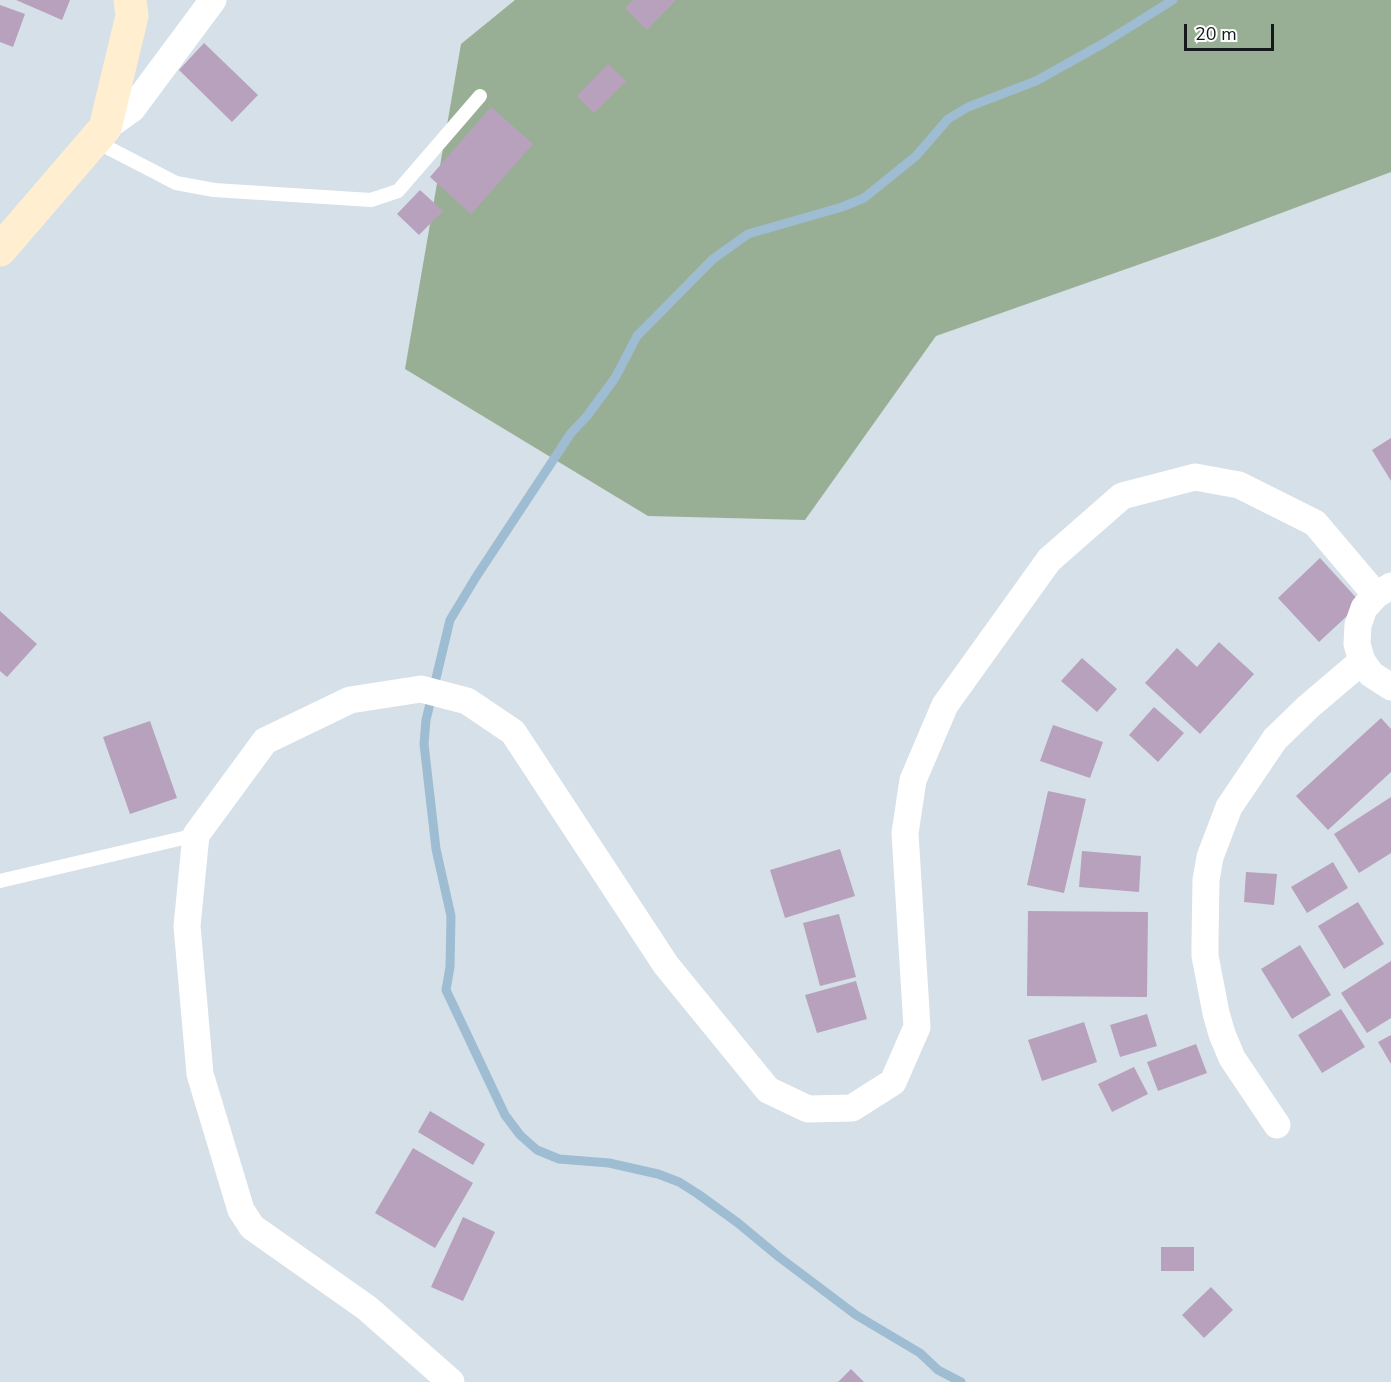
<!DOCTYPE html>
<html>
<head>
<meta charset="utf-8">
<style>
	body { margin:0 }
	#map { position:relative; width:1391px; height:1382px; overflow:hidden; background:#d6e0e8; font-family:"Nunito Sans",sans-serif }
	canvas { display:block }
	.scale { position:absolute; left:1184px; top:24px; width:90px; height:27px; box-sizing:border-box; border:3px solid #15191b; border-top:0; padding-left:8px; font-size:18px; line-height:21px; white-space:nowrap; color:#15191b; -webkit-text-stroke:4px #fff; paint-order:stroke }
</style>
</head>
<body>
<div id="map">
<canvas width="1391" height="1382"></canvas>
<div class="scale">20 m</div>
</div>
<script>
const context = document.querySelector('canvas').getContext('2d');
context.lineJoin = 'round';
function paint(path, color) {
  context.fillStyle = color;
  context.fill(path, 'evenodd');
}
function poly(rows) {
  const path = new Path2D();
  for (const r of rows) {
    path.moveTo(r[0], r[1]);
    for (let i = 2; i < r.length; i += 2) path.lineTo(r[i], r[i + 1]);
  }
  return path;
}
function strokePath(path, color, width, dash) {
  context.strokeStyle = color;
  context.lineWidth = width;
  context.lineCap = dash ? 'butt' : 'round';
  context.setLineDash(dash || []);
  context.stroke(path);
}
const forest = poly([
	[515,0,1391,0,1391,172,1217,237,936,336,805,520,648,516,405,369,461,44]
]);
const stream = poly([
	[961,1382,938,1370,920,1353,856,1315,779,1257,738,1223,698,1194,679,1182,658,1174,609,1163,559,1159,537,1150,520,1135,505,1115,446,990,450,967,451,916,436,849,424,744,426,720,450,620,476,577,571,433,587,416,615,378,637,336,713,259,748,234,842,207,864,198,916,156,948,119,968,107,1036,81,1104,43,1173,0]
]);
const building = poly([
	[16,0,70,0,62,20],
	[633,0,676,0,647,30,625,8],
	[0,5,25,14,13,47,0,42],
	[204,43,258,95,232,122,179,70],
	[608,64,626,81,594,113,577,96],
	[491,107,533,144,471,214,430,177],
	[420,190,443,211,419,235,397,214],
	[1391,438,1391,481,1372,450],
	[1320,558,1361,603,1319,642,1278,598],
	[0,611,37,644,7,677,0,671],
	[1219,642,1254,674,1200,734,1145,683,1177,648,1197,667],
	[1082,658,1117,689,1097,712,1061,681],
	[1154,707,1184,733,1158,762,1129,735],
	[1381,718,1391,729,1391,772,1328,830,1296,796],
	[150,721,177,798,130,814,103,737],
	[1053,725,1103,742,1090,778,1040,761],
	[1048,791,1086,799,1064,893,1027,885],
	[1391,797,1391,853,1359,873,1334,834],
	[840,849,855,896,785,918,770,870],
	[1082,851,1141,856,1139,892,1079,887],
	[1333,862,1348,888,1307,913,1291,887],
	[1246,872,1277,874,1274,905,1244,902],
	[1358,902,1384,944,1344,969,1318,926],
	[1028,911,1148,912,1147,997,1027,996],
	[839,914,856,977,820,986,803,923],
	[1300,945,1331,995,1292,1019,1261,969],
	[1391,961,1391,1018,1367,1033,1341,993],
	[856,981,867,1019,817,1033,805,995],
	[1341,1009,1365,1047,1322,1073,1298,1035],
	[1147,1014,1157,1046,1120,1057,1110,1025],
	[1084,1022,1097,1062,1042,1081,1028,1040],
	[1391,1035,1391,1064,1378,1042],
	[1196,1044,1207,1073,1158,1091,1147,1062],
	[1134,1067,1148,1094,1112,1112,1098,1084],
	[430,1111,485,1144,473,1165,418,1132],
	[413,1148,473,1183,435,1248,375,1213],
	[463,1217,495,1232,463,1301,431,1287],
	[1161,1247,1194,1247,1194,1271,1161,1271],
	[1211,1287,1233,1310,1204,1338,1182,1315],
	[851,1369,864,1382,838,1382]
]);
const service = poly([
	[95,141,176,183,214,190,371,200,398,191,480,96],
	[0,881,196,835]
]);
const minor = poly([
	[105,128,132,109,213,0],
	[1391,586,1376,595,1364,608,1358,625,1357,644,1362,661,1371,674,1391,687],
	[1277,1125,1232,1058,1222,1034,1216,1013,1205,956,1205,943,1206,880,1210,857,1229,807,1275,739,1308,707,1362,661],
	[451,1382,367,1308,252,1227,241,1210,200,1074,187,926,196,835,265,741,350,700,421,689,467,701,513,732,666,965,768,1090,808,1109,852,1108,893,1082,917,1027,905,833,913,780,945,705,1049,560,1122,496,1195,477,1239,485,1315,523,1376,595]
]);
const secondary = poly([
	[0,250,105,128,132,16,130,0]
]);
paint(forest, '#99af95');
strokePath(stream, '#9ebcd2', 9);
paint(building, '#b7a1bd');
strokePath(service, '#fff', 14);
strokePath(minor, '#fff', 27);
strokePath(secondary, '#ffeed0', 33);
</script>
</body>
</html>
